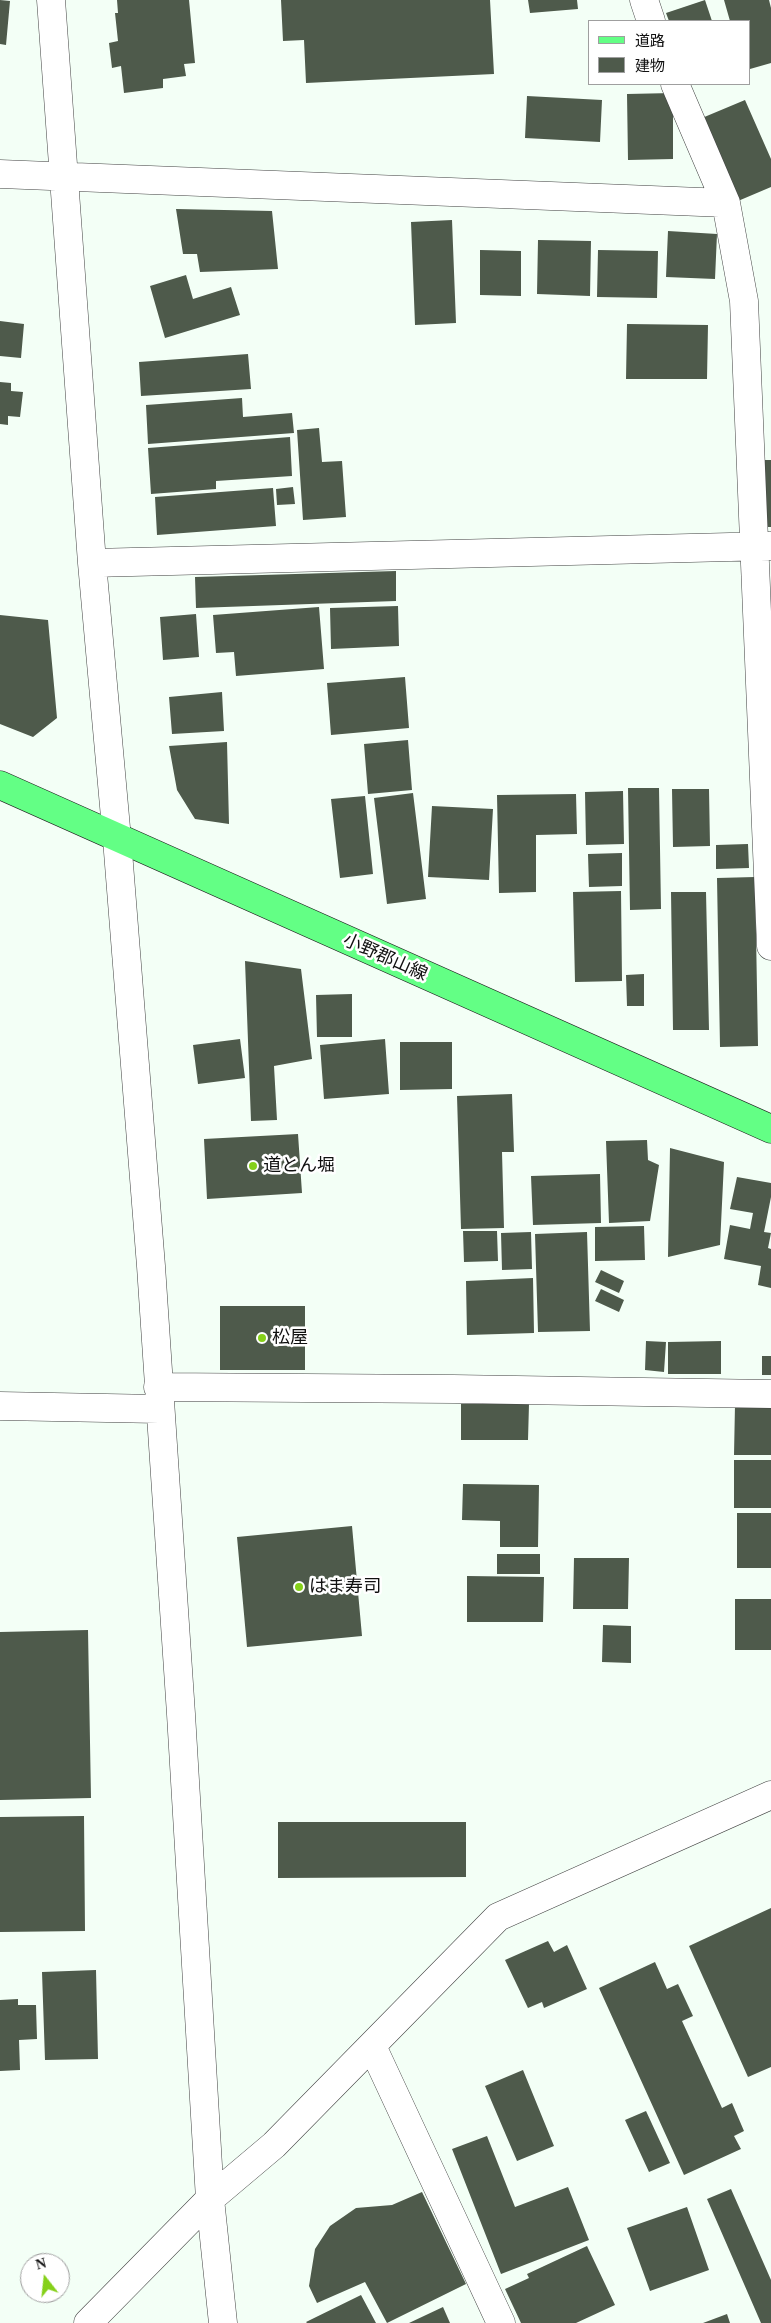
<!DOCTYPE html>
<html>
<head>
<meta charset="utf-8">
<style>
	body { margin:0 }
	#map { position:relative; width:771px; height:2323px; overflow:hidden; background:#f3fff6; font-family:"Times New Roman","Noto Sans JP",serif }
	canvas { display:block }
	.legend { position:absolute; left:588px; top:20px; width:162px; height:65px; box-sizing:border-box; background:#fff; border:1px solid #9f9f9f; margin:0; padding:6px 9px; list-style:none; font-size:15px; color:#101010 }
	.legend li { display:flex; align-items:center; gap:10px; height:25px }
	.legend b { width:25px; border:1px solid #9f9f9f }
	.north { position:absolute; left:20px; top:2253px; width:50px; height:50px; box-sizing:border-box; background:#fff; border:1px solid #9f9f9f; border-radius:50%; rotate:344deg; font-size:14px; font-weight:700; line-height:20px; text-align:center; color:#101010 }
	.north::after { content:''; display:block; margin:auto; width:18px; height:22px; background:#85d019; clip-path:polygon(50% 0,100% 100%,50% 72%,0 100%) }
</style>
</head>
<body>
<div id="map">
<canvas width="771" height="2323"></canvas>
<ul class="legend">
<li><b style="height:6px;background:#63ff85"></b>道路</li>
<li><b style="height:14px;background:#4e5a4b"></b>建物</li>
</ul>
<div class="north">N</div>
</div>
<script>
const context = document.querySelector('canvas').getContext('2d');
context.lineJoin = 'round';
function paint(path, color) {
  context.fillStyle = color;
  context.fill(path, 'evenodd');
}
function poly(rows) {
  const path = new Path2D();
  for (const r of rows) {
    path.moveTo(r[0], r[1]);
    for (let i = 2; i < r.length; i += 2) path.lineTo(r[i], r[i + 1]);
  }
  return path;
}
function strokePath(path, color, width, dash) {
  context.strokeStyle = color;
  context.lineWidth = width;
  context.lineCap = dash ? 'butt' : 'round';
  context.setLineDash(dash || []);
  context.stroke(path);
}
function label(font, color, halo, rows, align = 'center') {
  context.font = font + ' "Times New Roman","Noto Sans JP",serif';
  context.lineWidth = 5;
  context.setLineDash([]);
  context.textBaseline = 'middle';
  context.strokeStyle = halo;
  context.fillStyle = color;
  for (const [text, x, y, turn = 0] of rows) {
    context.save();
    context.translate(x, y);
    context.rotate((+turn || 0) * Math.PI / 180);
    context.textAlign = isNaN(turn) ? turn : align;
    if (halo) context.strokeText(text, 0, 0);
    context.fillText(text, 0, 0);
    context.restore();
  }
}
const building = poly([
	[0,0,10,1,6,45,0,44],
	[117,0,189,0,195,63,184,64,186,76,163,79,163,88,124,93,121,66,112,68,109,43,118,41,115,13,118,13],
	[281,0,490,0,494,74,306,83,304,40,283,41],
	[528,0,577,0,578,9,530,13],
	[705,0,712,21,669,21,666,13],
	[724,0,769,0,771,8,771,63,750,69,750,21,730,21],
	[673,93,673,159,628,160,627,94],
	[527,96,602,100,600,142,525,138],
	[745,100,771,159,771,187,738,201,702,118],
	[176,209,272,211,278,269,200,272,197,254,183,254],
	[452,220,456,323,415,325,411,222],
	[668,231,717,234,715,279,666,277],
	[538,240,591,241,590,296,537,294],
	[480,250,521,251,521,296,480,295],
	[598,250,658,251,657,298,597,297],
	[186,275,193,299,231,287,240,315,165,338,150,286],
	[0,321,24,324,21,358,0,356],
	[627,324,708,325,707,379,626,379],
	[248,354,251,389,141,396,139,362],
	[0,382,11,383,11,391,23,392,20,417,8,416,8,425,0,424],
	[242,398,243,417,292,413,294,433,148,444,146,405],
	[319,428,322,462,342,461,346,517,303,520,297,430],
	[290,437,292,476,216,481,216,489,151,494,148,448],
	[760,460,771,460,771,527,763,527],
	[293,487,295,504,277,505,276,489],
	[273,488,276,526,157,535,155,497],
	[396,571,396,601,196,608,195,577],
	[398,606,399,646,331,649,330,608],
	[319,607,324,669,236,676,234,652,216,653,213,615],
	[196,614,199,657,163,660,160,617],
	[0,615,48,620,57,718,33,737,0,724],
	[405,677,409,728,331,735,327,683],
	[222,692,224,731,172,734,169,697],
	[408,740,412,790,368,794,364,744],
	[227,742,229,824,195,819,177,790,169,746],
	[628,788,659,788,661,909,630,910],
	[672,789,709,789,710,846,673,847],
	[623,791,624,844,586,845,585,792],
	[413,793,426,899,387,904,374,798],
	[576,794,577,834,536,835,536,892,499,893,497,795],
	[365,796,373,874,340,878,331,799],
	[432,806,493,809,489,880,428,877],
	[748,844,749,868,716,869,716,845],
	[622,853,622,886,589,887,588,854],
	[755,877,758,1046,720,1047,717,878],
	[621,891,622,981,575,982,573,892],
	[671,892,706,892,709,1030,673,1030],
	[245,961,301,969,312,1059,274,1066,277,1120,251,1121],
	[644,974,644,1006,627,1006,626,975],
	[352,994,352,1037,317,1037,316,995],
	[240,1039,245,1078,198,1084,193,1045],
	[385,1039,389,1094,324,1099,320,1045],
	[400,1042,452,1042,452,1089,400,1090],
	[512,1094,514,1152,502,1152,504,1228,461,1229,457,1096],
	[298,1134,302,1193,207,1199,204,1139],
	[647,1140,648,1160,659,1165,650,1221,609,1223,606,1141],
	[670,1148,724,1162,720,1245,668,1257],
	[600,1174,601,1223,533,1225,531,1176],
	[737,1177,771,1183,771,1197,764,1232,771,1233,768,1248,771,1249,771,1288,758,1285,761,1266,724,1259,730,1225,750,1229,753,1213,730,1209],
	[644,1226,645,1260,595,1261,595,1227],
	[463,1231,497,1231,498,1261,464,1262],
	[531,1232,532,1269,502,1270,501,1233],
	[587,1232,590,1331,538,1332,535,1234],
	[601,1270,624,1281,619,1293,595,1282],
	[533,1278,534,1333,467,1335,466,1281],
	[601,1289,624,1300,619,1312,595,1301],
	[220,1306,305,1306,305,1370,220,1370],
	[646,1341,666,1342,664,1372,645,1370],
	[721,1341,721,1374,668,1374,668,1342],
	[762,1356,771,1356,771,1375,762,1375],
	[461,1404,529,1404,528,1440,461,1440],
	[735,1405,771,1405,771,1455,734,1455],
	[734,1460,771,1460,771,1508,734,1508],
	[463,1484,539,1485,538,1547,500,1547,500,1521,462,1520],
	[737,1513,771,1513,771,1568,737,1568],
	[352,1526,362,1636,247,1647,237,1537],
	[497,1554,540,1554,540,1574,497,1574],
	[574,1558,629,1558,628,1609,573,1609],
	[467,1576,544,1577,543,1622,467,1622],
	[735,1599,771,1599,771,1650,735,1650],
	[603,1625,631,1626,631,1663,602,1662],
	[88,1630,91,1798,0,1800,0,1632],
	[84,1816,85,1931,0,1932,0,1817],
	[278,1822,466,1822,466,1877,278,1878],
	[771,1908,771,2067,748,2077,689,1946],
	[548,1941,554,1952,567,1945,587,1989,544,2008,542,2002,528,2008,505,1960],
	[655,1962,667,1989,678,1984,693,2016,682,2021,722,2108,732,2103,744,2131,734,2136,741,2149,684,2175,599,1988],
	[96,1970,98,2059,45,2060,42,1972],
	[18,1999,18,2005,36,2005,37,2039,19,2040,20,2070,0,2071,0,2000],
	[523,2070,554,2146,517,2161,485,2086],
	[646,2111,670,2163,649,2172,625,2120],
	[487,2136,515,2207,568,2187,589,2240,501,2274,452,2149],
	[731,2189,771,2280,771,2323,761,2323,707,2199],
	[422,2192,466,2284,387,2323,365,2282,317,2303,309,2286,315,2249,330,2226,356,2208,392,2205],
	[687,2207,709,2270,650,2291,627,2228],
	[587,2246,615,2305,576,2323,521,2323,505,2289,529,2278,527,2274],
	[361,2295,376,2323,307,2323,306,2322],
	[443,2307,450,2323,409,2323],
	[727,2314,730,2323,703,2323]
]);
const minor = poly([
	[51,0,92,563,117,839,151,1266,181,1714,210,2199,223,2323],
	[644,0,651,21],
	[675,84,726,203,744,301,771,946],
	[0,174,726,203],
	[92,563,770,546],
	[158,1387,453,1389,771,1394],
	[0,1406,159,1409],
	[372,2046,501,2323],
	[88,2323,210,2199,274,2145,498,1917,771,1795]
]);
const major = poly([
	[0,785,771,1129]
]);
const markers = [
	[253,1166,5,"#85d019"],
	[262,1338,5,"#85d019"],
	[299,1587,5,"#85d019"]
];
const streetNames = [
	["小野郡山線",385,958,24]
];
const poiNames = [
	["道とん堀",263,1166],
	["松屋",272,1338],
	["はま寿司",309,1587]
];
paint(building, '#4e5a4b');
strokePath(minor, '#434343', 29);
strokePath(major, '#212121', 29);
strokePath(minor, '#fff', 28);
strokePath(major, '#63ff85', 28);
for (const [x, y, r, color] of markers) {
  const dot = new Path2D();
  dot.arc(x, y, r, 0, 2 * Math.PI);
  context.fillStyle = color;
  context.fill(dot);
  strokePath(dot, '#fff', 2);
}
label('18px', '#101010', '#fff', streetNames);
label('18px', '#101010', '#fff', poiNames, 'left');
</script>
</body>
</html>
